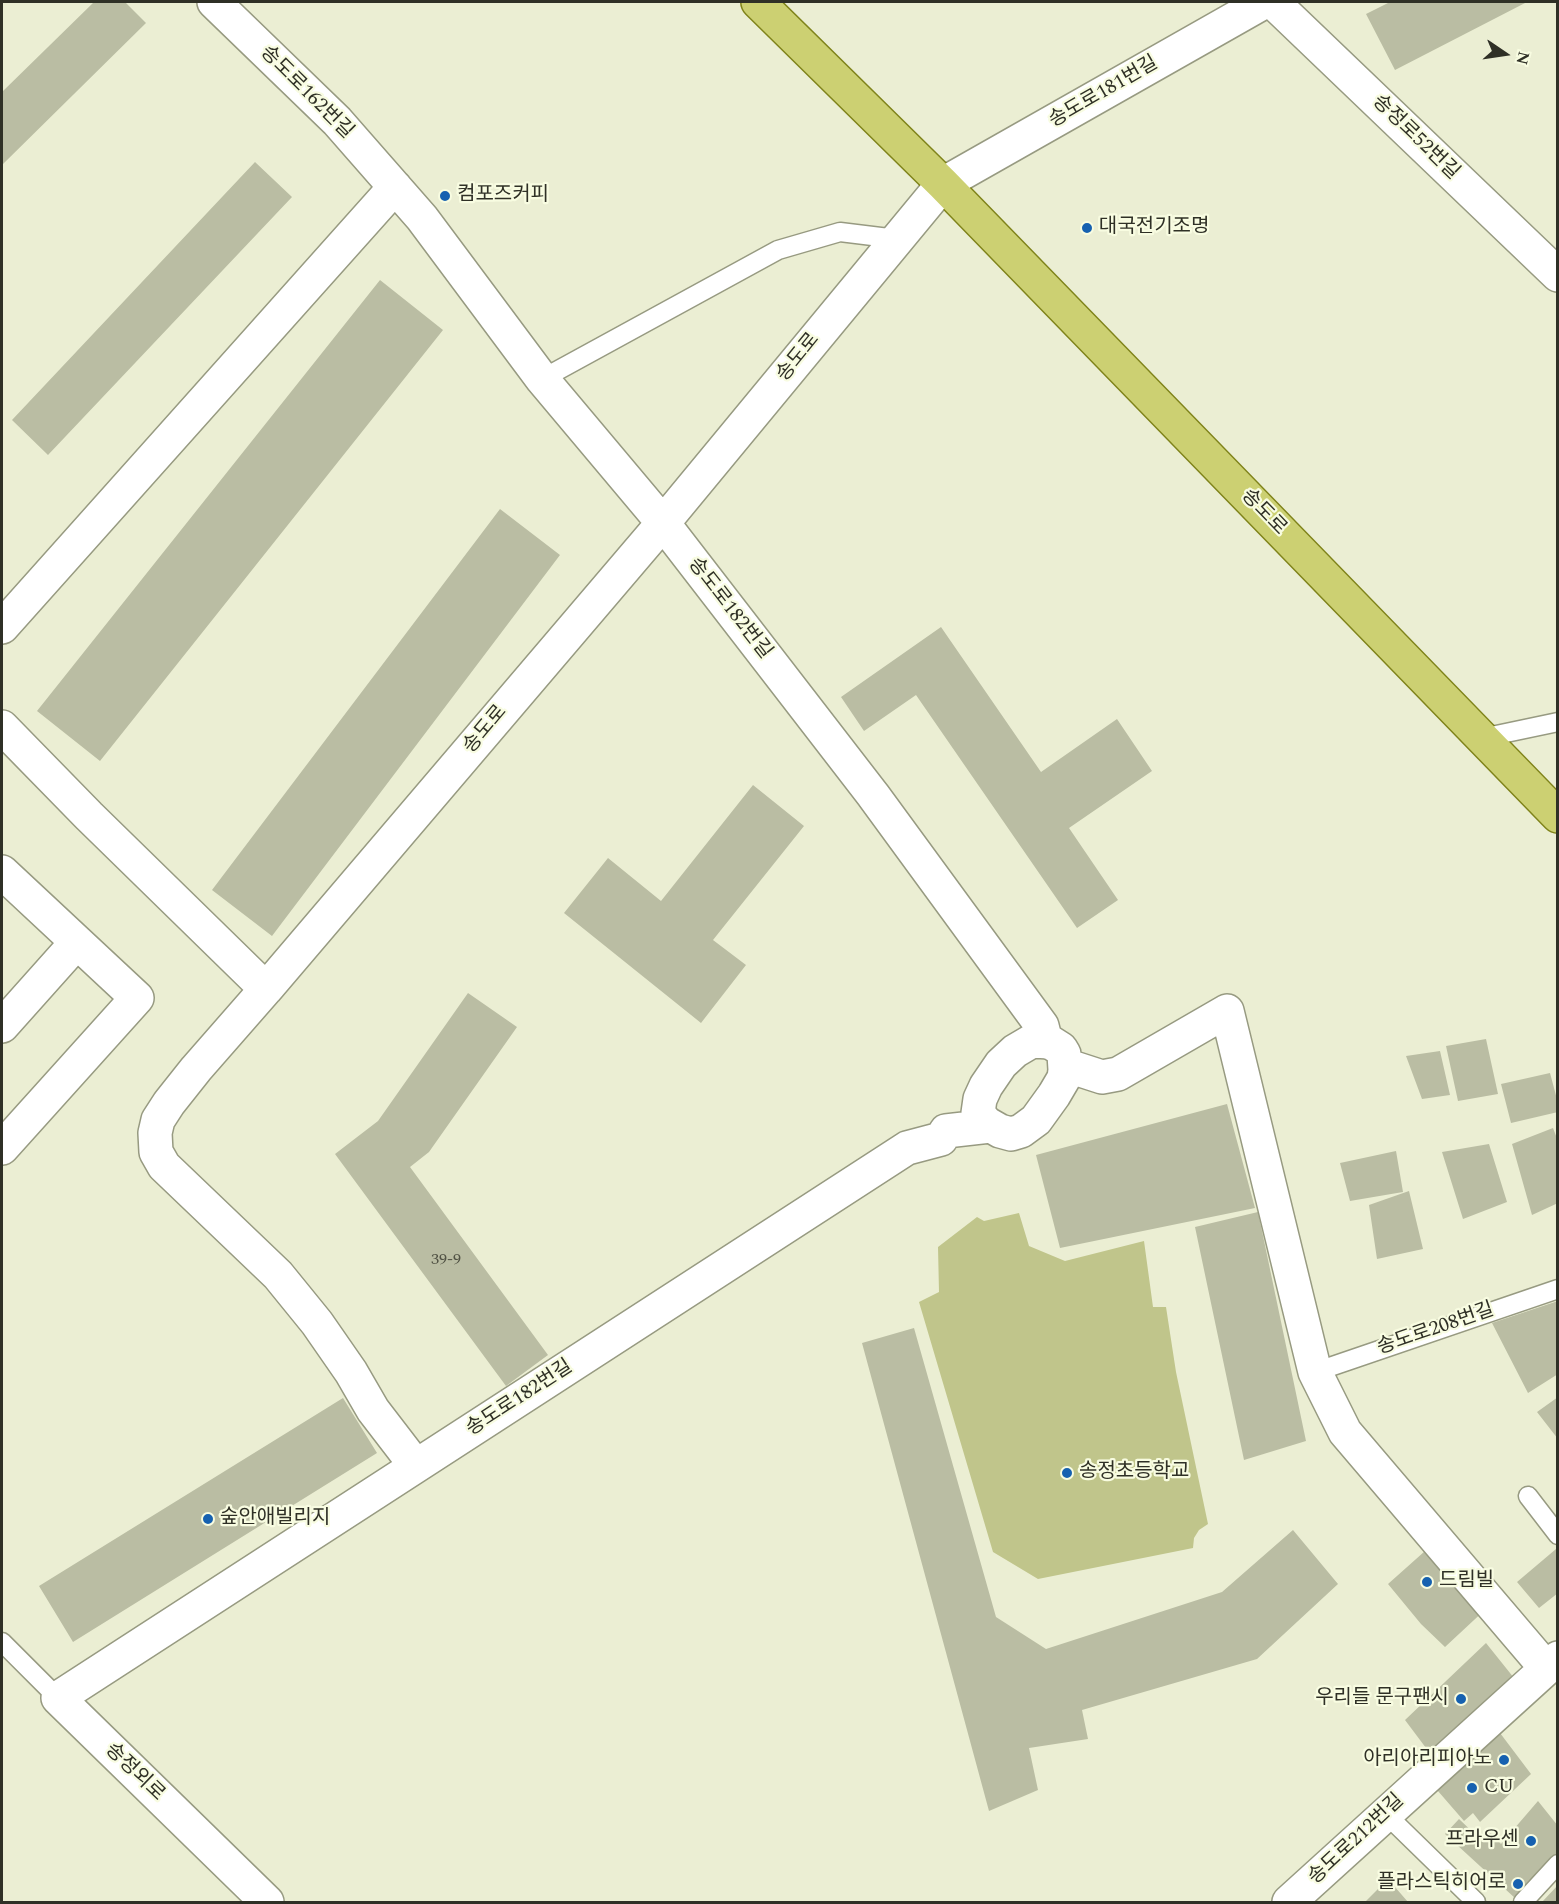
<!DOCTYPE html>
<html>
<head>
<meta charset="utf-8">
<style>
	body { margin:0 }
	#map { position:relative; width:1559px; height:1904px; overflow:hidden; background:#ebeed3; font-family:Spectral,serif }
	canvas { display:block }
	.frame { position:absolute; inset:0; border:3px solid #2f3026; pointer-events:none }
	.north { position:absolute; left:1475px; top:24px; width:60px; height:60px; -webkit-text-stroke:4px #f8fce1; paint-order:stroke; rotate:103deg; font-size:16px; font-weight:700; line-height:24px; text-align:center; color:#2f3026 }
	.north::after { content:''; display:block; margin:auto; width:21px; height:27px; background:#2f3026; clip-path:polygon(50% 0,100% 100%,50% 72%,0 100%) }
</style>
</head>
<body>
<div id="map">
<canvas width="1559" height="1904"></canvas>
<div class="frame"></div>
<div class="north">N</div>
</div>
<script>
const context = document.querySelector('canvas').getContext('2d');
context.lineJoin = 'round';
function paint(path, color) {
  context.fillStyle = color;
  context.fill(path, 'evenodd');
}
function poly(rows) {
  const path = new Path2D();
  for (const r of rows) {
    path.moveTo(r[0], r[1]);
    for (let i = 2; i < r.length; i += 2) path.lineTo(r[i], r[i + 1]);
  }
  return path;
}
function strokePath(path, color, width, dash) {
  context.strokeStyle = color;
  context.lineWidth = width;
  context.lineCap = dash ? 'butt' : 'round';
  context.setLineDash(dash || []);
  context.stroke(path);
}
function label(font, color, halo, rows, align = 'center') {
  context.font = font + ' Spectral,"Noto Sans KR",serif';
  context.lineWidth = 4.5;
  context.setLineDash([]);
  context.textBaseline = 'middle';
  context.strokeStyle = halo;
  context.fillStyle = color;
  for (const [text, x, y, turn = 0] of rows) {
    context.save();
    context.translate(x, y);
    context.rotate((+turn || 0) * Math.PI / 180);
    context.textAlign = isNaN(turn) ? turn : align;
    if (halo) context.strokeText(text, 0, 0);
    context.fillText(text, 0, 0);
    context.restore();
  }
}
const green = poly([
	[1019,1213,1029,1246,1065,1261,1144,1241,1153,1307,1166,1307,1176,1372,1208,1524,1199,1530,1194,1538,1193,1548,1038,1579,993,1552,919,1302,939,1292,938,1247,977,1217,984,1221]
]);
const building = poly([
	[94,2,125,2,146,23,2,165,2,92],
	[1390,2,1527,2,1395,70,1366,14],
	[255,162,292,197,48,455,12,420],
	[380,280,443,330,100,761,37,711],
	[500,509,560,555,272,936,212,890],
	[941,627,1041,772,1117,719,1152,771,1069,828,1118,900,1077,928,916,695,864,731,841,697],
	[753,785,804,826,713,940,746,965,701,1023,564,913,608,858,661,901],
	[468,993,517,1027,429,1152,410,1167,548,1355,506,1386,335,1154,378,1121],
	[1486,1039,1498,1094,1458,1101,1446,1046],
	[1440,1051,1450,1095,1422,1099,1406,1056],
	[1550,1073,1558,1103,1558,1112,1511,1123,1501,1084],
	[1227,1104,1255,1208,1060,1248,1036,1155],
	[1553,1128,1558,1141,1558,1203,1532,1215,1512,1144],
	[1489,1144,1507,1202,1463,1219,1442,1152],
	[1396,1151,1403,1192,1350,1201,1340,1163],
	[1409,1191,1423,1249,1377,1259,1369,1205],
	[1258,1212,1306,1441,1244,1460,1195,1227],
	[1558,1301,1558,1374,1528,1393,1492,1323],
	[914,1328,996,1617,1046,1649,1222,1592,1293,1530,1338,1584,1257,1659,1082,1710,1088,1739,1029,1748,1038,1790,989,1811,862,1343],
	[1558,1397,1558,1439,1537,1412],
	[343,1398,377,1453,73,1642,39,1586],
	[1434,1543,1488,1607,1445,1647,1421,1624,1388,1584],
	[1556,1549,1558,1593,1539,1608,1517,1582],
	[1486,1643,1514,1678,1429,1752,1405,1720],
	[1497,1729,1531,1774,1480,1822,1473,1813,1464,1821,1431,1783],
	[1538,1801,1558,1826,1558,1852,1516,1899,1445,1834,1459,1819,1479,1838,1487,1829,1501,1844],
	[1388,1879,1408,1902,1365,1902],
	[1558,1885,1558,1902,1542,1902]
]);
const service = poly([
	[542,379,778,250,840,232,897,239],
	[1482,738,1558,722],
	[1315,1372,1558,1289],
	[1528,1496,1558,1535],
	[2,1642,58,1698],
	[1383,1816,1396,1824,1476,1902],
	[1523,1902,1558,1864]
]);
const minor = poly([
	[214,2,337,121,422,218,542,379,663,523,873,795,1042,1026,1046,1042],
	[1273,2,1558,275],
	[2,627,395,187],
	[2,727,89,816,266,989,663,523,943,184,1264,2],
	[2,872,137,998,2,1148],
	[266,989,196,1069,169,1103,158,1120,155,1133,156,1152,164,1166,278,1275,317,1323,351,1372,373,1410,416,1466],
	[2,1026,77,942],
	[1032,1041,1050,1042,1061,1049,1064,1054,1065,1070,1064,1078,1054,1095,1036,1120,1021,1131,1011,1134,1000,1131,986,1123,978,1113,980,1099,986,1086,1001,1064,1015,1051,1032,1041],
	[1065,1065,1102,1077,1118,1074,1227,1011,1315,1372,1345,1432,1546,1668],
	[267,1902,58,1698,907,1148,941,1139,946,1131,990,1126],
	[1289,1902,1558,1658]
]);
const primary = poly([
	[758,2,943,184,1558,816]
]);
const markers = [
	[445,196,6,"#1661b0"],
	[1087,228,6,"#1661b0"],
	[1067,1473,6,"#1661b0"],
	[208,1519,6,"#1661b0"],
	[1427,1582,6,"#1661b0"],
	[1461,1699,6,"#1661b0"],
	[1504,1760,6,"#1661b0"],
	[1472,1788,6,"#1661b0"],
	[1531,1841,6,"#1661b0"],
	[1518,1884,6,"#1661b0"]
];
const numberNames = [
	["39-9",446,1261]
];
const streetNames = [
	["송도로162번길",306,93,45],
	["송도로181번길",1104,93,-30],
	["송정로52번길",1415,138,44],
	["송도로",799,358,-51],
	["송도로",1263,513,46],
	["송도로182번길",729,609,52],
	["송도로",486,730,-50],
	["송도로208번길",1436,1330,-19],
	["송도로182번길",520,1399,-33],
	["송정외로",134,1773,44],
	["송도로212번길",1357,1840,-43]
];
const poiNames = [
	["컴포즈커피",457,196],
	["대국전기조명",1099,228],
	["송정초등학교",1079,1473],
	["숲안애빌리지",220,1519],
	["드림빌",1439,1582],
	["우리들 문구팬시",1449,1699,"right"],
	["아리아리피아노",1492,1760,"right"],
	["CU",1484,1788],
	["프라우센",1519,1841,"right"],
	["플라스틱히어로",1506,1884,"right"]
];
paint(green, '#c0c58b');
paint(building, '#babda3');
strokePath(service, '#979a81', 21);
strokePath(minor, '#979a81', 36);
strokePath(primary, '#7f831a', 36);
strokePath(service, '#fff', 18);
strokePath(minor, '#fff', 33);
strokePath(primary, '#ccd072', 33);
for (const [x, y, r, color] of markers) {
  const dot = new Path2D();
  dot.arc(x, y, r, 0, 2 * Math.PI);
  context.fillStyle = color;
  context.fill(dot);
  strokePath(dot, '#f8fce1', 2);
}
label('16px', '#525345', null, numberNames);
label('20px', '#2f3026', '#f8fce1', streetNames);
label('20px', '#2f3026', '#f8fce1', poiNames, 'left');
</script>
</body>
</html>
